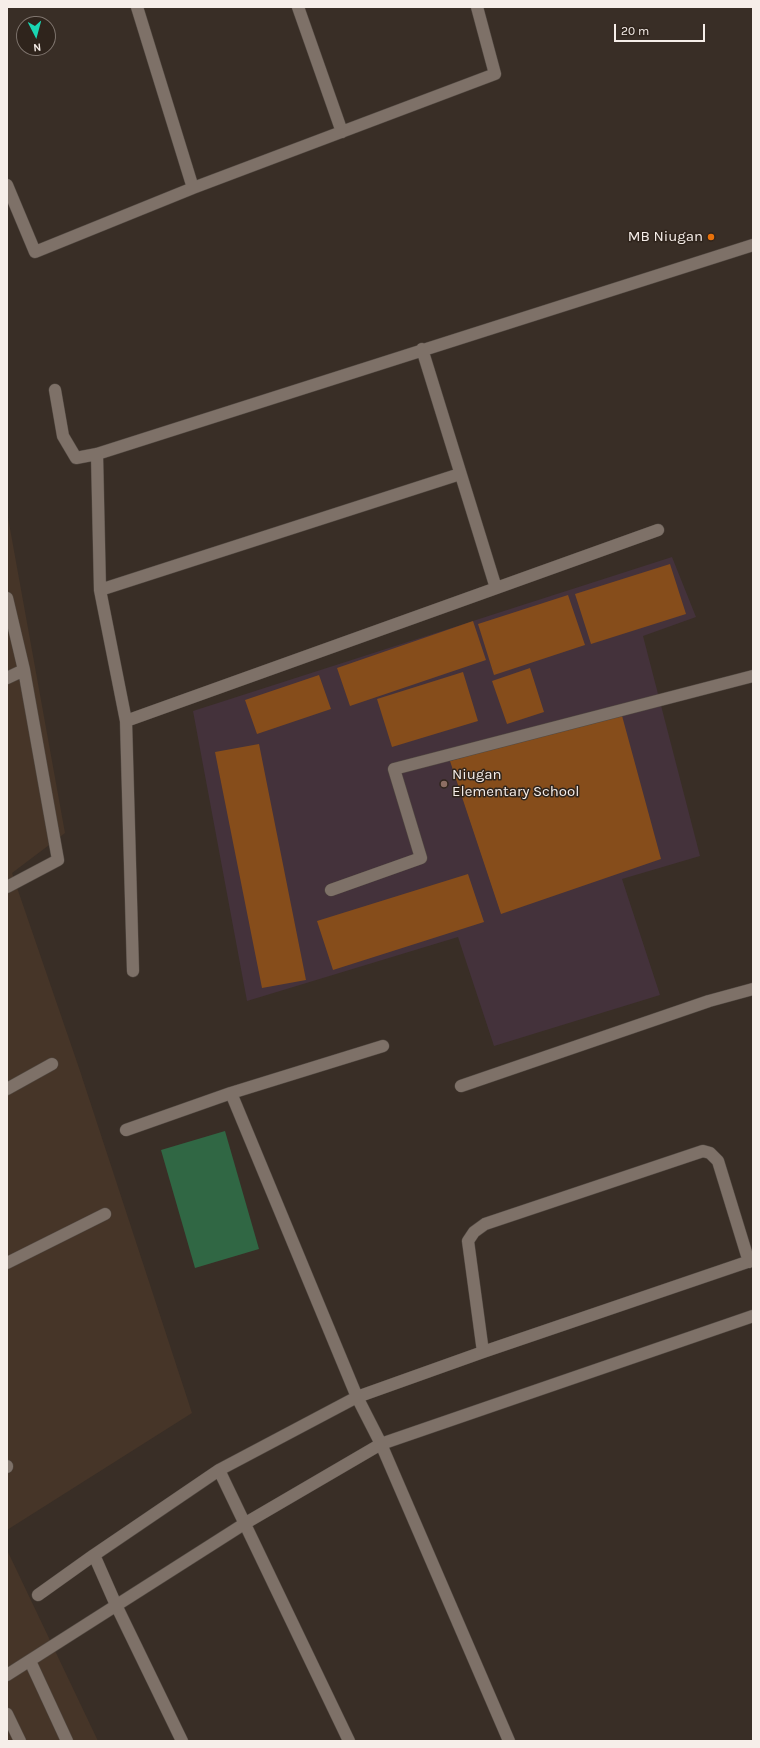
<!DOCTYPE html>
<html>
<head>
<meta charset="utf-8">
<style>
	body { margin:0 }
	#map { position:relative; width:760px; height:1748px; overflow:hidden; background:#392e26; font-family:Karla,sans-serif }
	canvas { display:block }
	.frame { position:absolute; inset:0; border:8px solid #f6eee9; pointer-events:none }
	.north { position:absolute; left:16px; top:16px; width:40px; height:40px; box-sizing:border-box; background:#2f241c; border:1px solid #7f756e; border-radius:50%; rotate:174deg; font-size:11px; font-weight:700; line-height:16px; text-align:center; color:#f6eee9 }
	.north::after { content:''; display:block; margin:auto; width:14px; height:18px; background:#1ad5b2; clip-path:polygon(50% 0,100% 100%,50% 72%,0 100%) }
	.scale { position:absolute; left:614px; top:24px; width:91px; height:18px; box-sizing:border-box; border:2px solid #f6eee9; border-top:0; padding-left:5px; font-size:12px; line-height:14px; white-space:nowrap; color:#f6eee9; -webkit-text-stroke:3px #2f241c; paint-order:stroke }
</style>
</head>
<body>
<div id="map">
<canvas width="760" height="1748"></canvas>
<div class="frame"></div>
<div class="north">N</div>
<div class="scale">20 m</div>
</div>
<script>
const context = document.querySelector('canvas').getContext('2d');
context.lineJoin = 'round';
function paint(path, color) {
  context.fillStyle = color;
  context.fill(path, 'evenodd');
}
function poly(rows) {
  const path = new Path2D();
  for (const r of rows) {
    path.moveTo(r[0], r[1]);
    for (let i = 2; i < r.length; i += 2) path.lineTo(r[i], r[i + 1]);
  }
  return path;
}
function strokePath(path, color, width, dash) {
  context.strokeStyle = color;
  context.lineWidth = width;
  context.lineCap = dash ? 'butt' : 'round';
  context.setLineDash(dash || []);
  context.stroke(path);
}
function label(font, color, halo, rows, align = 'center') {
  context.font = font + ' Karla,sans-serif';
  context.lineWidth = 3;
  context.setLineDash([]);
  context.textBaseline = 'middle';
  context.strokeStyle = halo;
  context.fillStyle = color;
  for (const [text, x, y, turn = 0] of rows) {
    context.save();
    context.translate(x, y);
    context.rotate((+turn || 0) * Math.PI / 180);
    context.textAlign = isNaN(turn) ? turn : align;
    if (halo) context.strokeText(text, 0, 0);
    context.fillText(text, 0, 0);
    context.restore();
  }
}
const built = poly([
	[7,512,65,833,12,873,79,1068,192,1413,7,1530],
	[7,1550,98,1741,7,1741]
]);
const education = poly([
	[672,557,696,617,643,636,700,856,622,879,660,995,494,1046,458,937,247,1001,193,711]
]);
const green = poly([
	[225,1131,259,1249,195,1268,161,1150]
]);
const building = poly([
	[670,564,686,614,591,644,575,594],
	[568,595,585,645,494,675,478,624],
	[473,621,486,660,350,706,337,668],
	[530,668,544,712,507,724,492,681],
	[463,672,478,721,392,747,377,699],
	[319,675,331,709,257,734,245,700],
	[621,712,661,859,501,914,450,761],
	[259,744,306,980,262,988,215,752],
	[468,874,484,922,333,970,317,921]
]);
const minor = poly([
	[137,7,193,188],
	[298,7,342,132],
	[7,185,35,252,193,188,495,74,477,7],
	[422,349,496,588],
	[55,390,63,436,76,458,97,454,753,245],
	[97,454,100,590,126,721,133,971],
	[100,590,460,474],
	[7,598,24,670,58,860,7,887],
	[7,678,24,670],
	[126,721,658,530],
	[331,890,421,858,394,769,753,676],
	[461,1086,709,1001,753,989],
	[7,1089,52,1064],
	[231,1093,357,1397,381,1444,509,1741],
	[126,1130,231,1093,383,1046],
	[7,1263,105,1214],
	[483,1352,468,1241,474,1232,485,1224,703,1151,710,1153,718,1161,749,1262],
	[7,1466,7,1467],
	[219,1470,349,1741],
	[94,1555,116,1605,182,1741],
	[38,1595,94,1555,219,1470,357,1397,483,1352,753,1260],
	[30,1661,67,1741],
	[7,1675,244,1524,381,1444,753,1316],
	[7,1714,20,1741]
]);
const markers = [
	[711,237,4,"#e8710a"],
	[444,784,4,"#8d6e63"]
];
const poiNames = [
	["MB Niugan",703,237],
	["Niugan",452,775,"left"],
	["Elementary School",452,792,"left"]
];
paint(built, '#463528');
paint(education, '#44323b');
paint(green, '#306744');
paint(building, '#864d1b');
strokePath(minor, '#534a43', 13);
strokePath(minor, '#7e7168', 12);
for (const [x, y, r, color] of markers) {
  const dot = new Path2D();
  dot.arc(x, y, r, 0, 2 * Math.PI);
  context.fillStyle = color;
  context.fill(dot);
  strokePath(dot, '#2f241c', 1.5);
}
label('15px', '#f6eee9', '#2f241c', poiNames, 'right');
</script>
</body>
</html>
